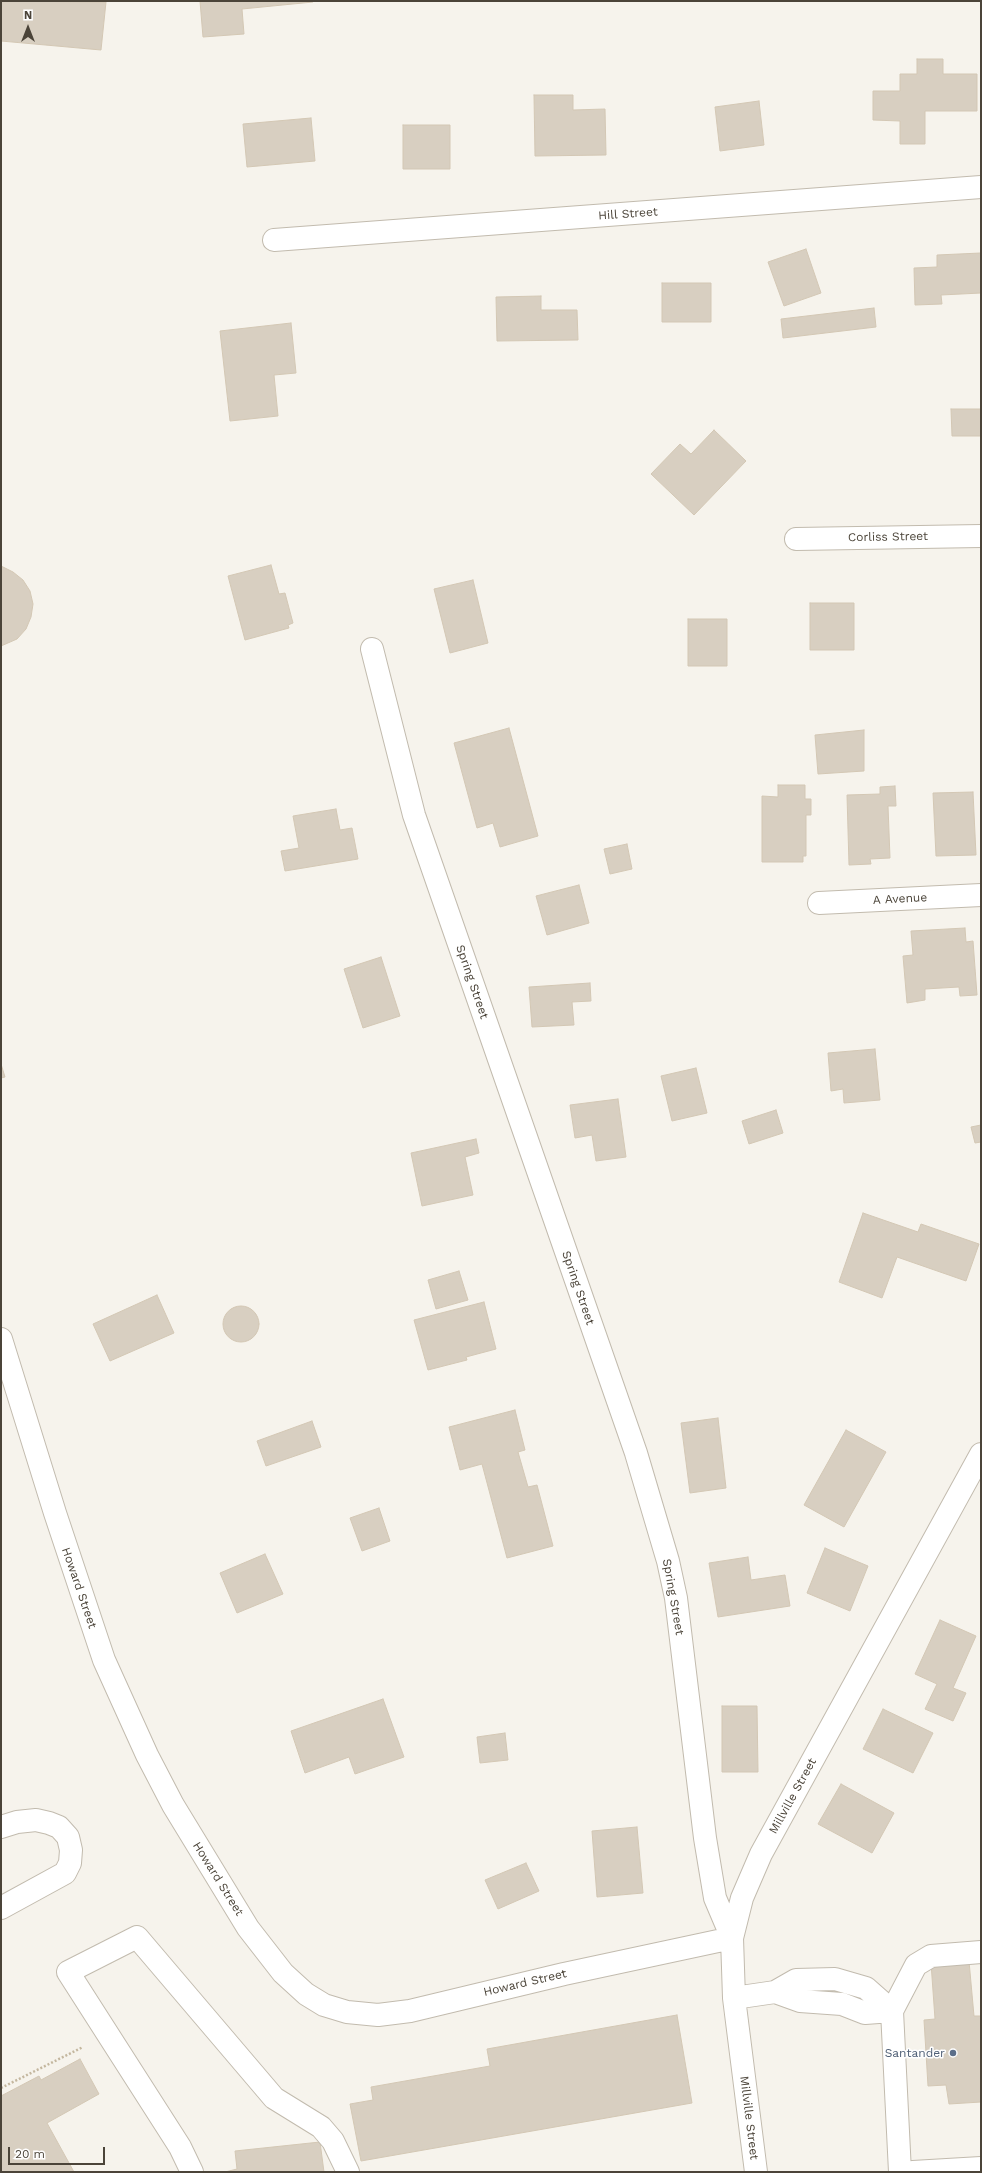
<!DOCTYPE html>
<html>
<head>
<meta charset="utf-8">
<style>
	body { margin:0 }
	#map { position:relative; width:982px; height:2173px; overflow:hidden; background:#f6f3ec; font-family:"Work Sans",sans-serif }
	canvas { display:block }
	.frame { position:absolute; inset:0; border:2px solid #4b4439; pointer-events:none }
	.north { position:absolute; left:8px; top:8px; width:40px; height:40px; -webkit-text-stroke:3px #fff; paint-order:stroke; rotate:0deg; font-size:11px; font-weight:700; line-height:16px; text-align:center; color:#4b4439 }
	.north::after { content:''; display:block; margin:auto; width:14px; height:18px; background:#4b4439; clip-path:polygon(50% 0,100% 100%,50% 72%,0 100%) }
	.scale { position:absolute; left:8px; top:2147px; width:97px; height:18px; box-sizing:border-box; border:2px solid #4b4439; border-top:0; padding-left:5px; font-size:12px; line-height:14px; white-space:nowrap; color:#4b4439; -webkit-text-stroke:3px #fff; paint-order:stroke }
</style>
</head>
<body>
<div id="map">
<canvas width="982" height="2173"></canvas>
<div class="frame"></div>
<div class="north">N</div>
<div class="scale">20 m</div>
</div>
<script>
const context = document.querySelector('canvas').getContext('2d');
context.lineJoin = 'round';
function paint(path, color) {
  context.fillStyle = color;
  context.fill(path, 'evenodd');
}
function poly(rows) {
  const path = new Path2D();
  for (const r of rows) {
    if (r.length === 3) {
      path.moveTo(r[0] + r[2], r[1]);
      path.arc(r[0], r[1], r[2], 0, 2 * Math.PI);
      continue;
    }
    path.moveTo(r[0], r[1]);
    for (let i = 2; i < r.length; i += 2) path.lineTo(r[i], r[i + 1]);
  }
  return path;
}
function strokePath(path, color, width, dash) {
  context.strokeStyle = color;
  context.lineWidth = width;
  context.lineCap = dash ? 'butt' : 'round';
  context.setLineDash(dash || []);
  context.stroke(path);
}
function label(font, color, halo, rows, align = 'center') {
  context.font = font + ' "Work Sans",sans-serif';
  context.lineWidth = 3;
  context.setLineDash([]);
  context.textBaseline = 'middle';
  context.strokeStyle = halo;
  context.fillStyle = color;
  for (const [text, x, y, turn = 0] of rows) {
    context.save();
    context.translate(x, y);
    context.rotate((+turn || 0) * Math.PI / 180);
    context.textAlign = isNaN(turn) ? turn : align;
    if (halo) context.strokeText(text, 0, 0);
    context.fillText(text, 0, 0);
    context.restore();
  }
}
const building = poly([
	[1,1,106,2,101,50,1,41,1,1],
	[200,1,312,1,313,2,242,9,244,34,203,37,200,1],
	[917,59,943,59,943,74,977,74,977,111,925,111,925,144,900,144,900,121,873,120,873,91,900,91,900,74,917,74,917,59],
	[534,95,573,95,573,110,605,109,606,155,535,156,534,95],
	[759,101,764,145,720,151,715,107,759,101],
	[311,118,315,161,247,167,243,124,311,118],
	[403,125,450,125,450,169,403,169,403,125],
	[806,249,821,293,784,306,768,262,806,249],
	[981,253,981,293,941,295,942,304,915,305,914,268,937,267,937,255,981,253],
	[662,283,711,283,711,322,662,322,662,283],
	[541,296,541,310,577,310,578,340,497,341,496,297,541,296],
	[874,308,876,327,783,338,781,319,874,308],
	[291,323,296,373,274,375,278,416,230,421,220,331,291,323],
	[951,409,981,409,981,436,952,436,951,409],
	[714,430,746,461,694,515,651,474,680,444,691,454,714,430],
	[271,565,279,594,285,593,293,623,288,625,289,628,245,640,228,576,271,565],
	[1,566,13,572,23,580,30,591,33,604,31,617,26,629,17,639,1,646,1,566],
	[473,580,488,643,450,653,434,589,473,580],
	[810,603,854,603,854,650,810,650,810,603],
	[688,619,727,619,727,666,688,666,688,619],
	[509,728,538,836,500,847,493,823,477,828,454,743,509,728],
	[864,730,864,771,818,774,815,735,864,730],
	[778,785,805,785,805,799,811,799,811,815,806,815,806,856,803,856,803,862,762,862,762,796,778,797,778,785],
	[895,786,896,806,888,806,890,858,870,859,871,864,849,865,847,795,880,794,880,787,895,786],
	[973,792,976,855,936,856,933,793,973,792],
	[336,809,340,830,352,828,358,859,285,871,281,851,299,848,293,816,336,809],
	[627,844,632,869,610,874,604,849,627,844],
	[579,885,589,923,547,935,536,896,579,885],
	[965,928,966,942,973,941,977,995,960,996,959,987,925,989,925,1000,907,1003,903,956,913,955,911,931,965,928],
	[381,957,400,1016,363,1028,344,969,381,957],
	[590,983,591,1001,572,1002,574,1025,532,1027,529,987,590,983],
	[875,1049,880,1100,844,1103,843,1089,831,1091,828,1053,875,1049],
	[1,1064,5,1077,1,1078,1,1064],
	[696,1068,707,1113,672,1121,661,1076,696,1068],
	[618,1099,626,1157,596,1161,592,1135,575,1138,570,1105,618,1099],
	[776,1110,783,1133,749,1144,742,1121,776,1110],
	[981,1125,981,1142,975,1143,971,1127,981,1125],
	[476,1139,479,1153,465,1157,473,1195,422,1206,411,1153,476,1139],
	[863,1213,918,1232,921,1224,979,1244,966,1281,897,1257,882,1298,839,1282,863,1213],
	[459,1271,468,1300,436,1309,428,1280,459,1271],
	[157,1295,174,1333,110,1361,93,1324,157,1295],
	[484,1302,496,1349,466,1357,467,1360,428,1370,414,1320,484,1302],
	[241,1324,18],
	[515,1410,525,1450,518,1452,528,1487,537,1485,553,1546,507,1558,482,1464,460,1470,449,1427,515,1410],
	[718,1418,726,1488,690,1493,681,1423,718,1418],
	[312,1421,321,1447,266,1466,257,1441,312,1421],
	[846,1430,886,1452,844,1527,804,1505,846,1430],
	[379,1508,390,1541,362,1551,350,1518,379,1508],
	[825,1548,868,1566,850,1611,807,1593,825,1548],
	[265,1554,283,1594,237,1613,220,1573,265,1554],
	[748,1557,751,1580,785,1575,790,1606,718,1617,709,1563,748,1557],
	[940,1620,976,1636,953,1688,966,1693,953,1721,925,1709,937,1684,915,1674,940,1620],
	[383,1699,404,1757,355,1774,349,1757,305,1773,291,1731,383,1699],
	[722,1706,757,1706,758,1772,722,1772,722,1706],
	[883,1709,933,1733,913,1773,863,1749,883,1709],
	[505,1733,508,1760,480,1763,477,1737,505,1733],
	[841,1784,894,1813,872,1853,818,1824,841,1784],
	[637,1827,643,1893,597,1897,592,1831,637,1827],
	[526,1863,539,1891,498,1909,485,1880,526,1863],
	[969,1961,974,2016,981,2016,981,2102,949,2104,946,2085,928,2086,924,2020,935,2019,931,1963,969,1961],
	[677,2015,692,2103,361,2161,350,2104,373,2100,371,2087,490,2066,487,2049,677,2015],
	[80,2059,99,2094,47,2123,74,2172,1,2172,1,2096,39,2076,41,2080,80,2059],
	[320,2142,324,2172,225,2172,237,2169,235,2151,320,2142]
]);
const path = poly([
	[1,2088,83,2047]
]);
const minor = poly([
	[274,240,981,187],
	[796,539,981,536],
	[819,903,981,895],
	[1,1339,55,1513,104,1660,147,1755,173,1805,248,1928,283,1973,306,1994,324,2005,347,2012,378,2015,410,2011,564,1974,732,1938,715,1898,705,1838,676,1598,668,1561,636,1453,414,815,372,649],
	[1,1827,17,1822,36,1820,49,1823,59,1827,68,1837,71,1850,70,1863,65,1873,1,1908],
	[775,1992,800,2001,842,2004,865,2013,892,2011],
	[734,1998,775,1992,796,1980,835,1979,866,1988,892,2011],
	[192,2172,180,2147,68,1972,137,1937,274,2098,321,2127,333,2141,348,2172],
	[756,2172,734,1998,732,1938,742,1898,761,1854,981,1454],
	[900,2172,892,2011,916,1965,931,1956,981,1952],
	[913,2172,981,2168]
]);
const markers = [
	[953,2053,4,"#5c6f8a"]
];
const streetNames = [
	["Hill Street",628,214,-4],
	["Corliss Street",888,537,-1],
	["A Avenue",900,899,-3],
	["Spring Street",472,982,71],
	["Spring Street",578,1288,71],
	["Howard Street",79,1588,71],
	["Spring Street",673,1597,80],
	["Millville Street",793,1796,-61],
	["Howard Street",218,1879,58],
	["Howard Street",525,1983,-13],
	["Millville Street",749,2118,83]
];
const serviceNames = [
	["Santander",945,2053]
];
paint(building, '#d8cfc1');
strokePath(building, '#d3c7b4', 1);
strokePath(minor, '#c2bbae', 24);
strokePath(path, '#c4b79f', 2.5, [2, 2]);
strokePath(minor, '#fff', 22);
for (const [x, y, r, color] of markers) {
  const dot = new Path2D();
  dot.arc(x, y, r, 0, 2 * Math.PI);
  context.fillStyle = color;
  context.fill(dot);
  strokePath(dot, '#fff', 1.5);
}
label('12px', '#4b4439', '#fff', streetNames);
label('12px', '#4e5e75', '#fff', serviceNames, 'right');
</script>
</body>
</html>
